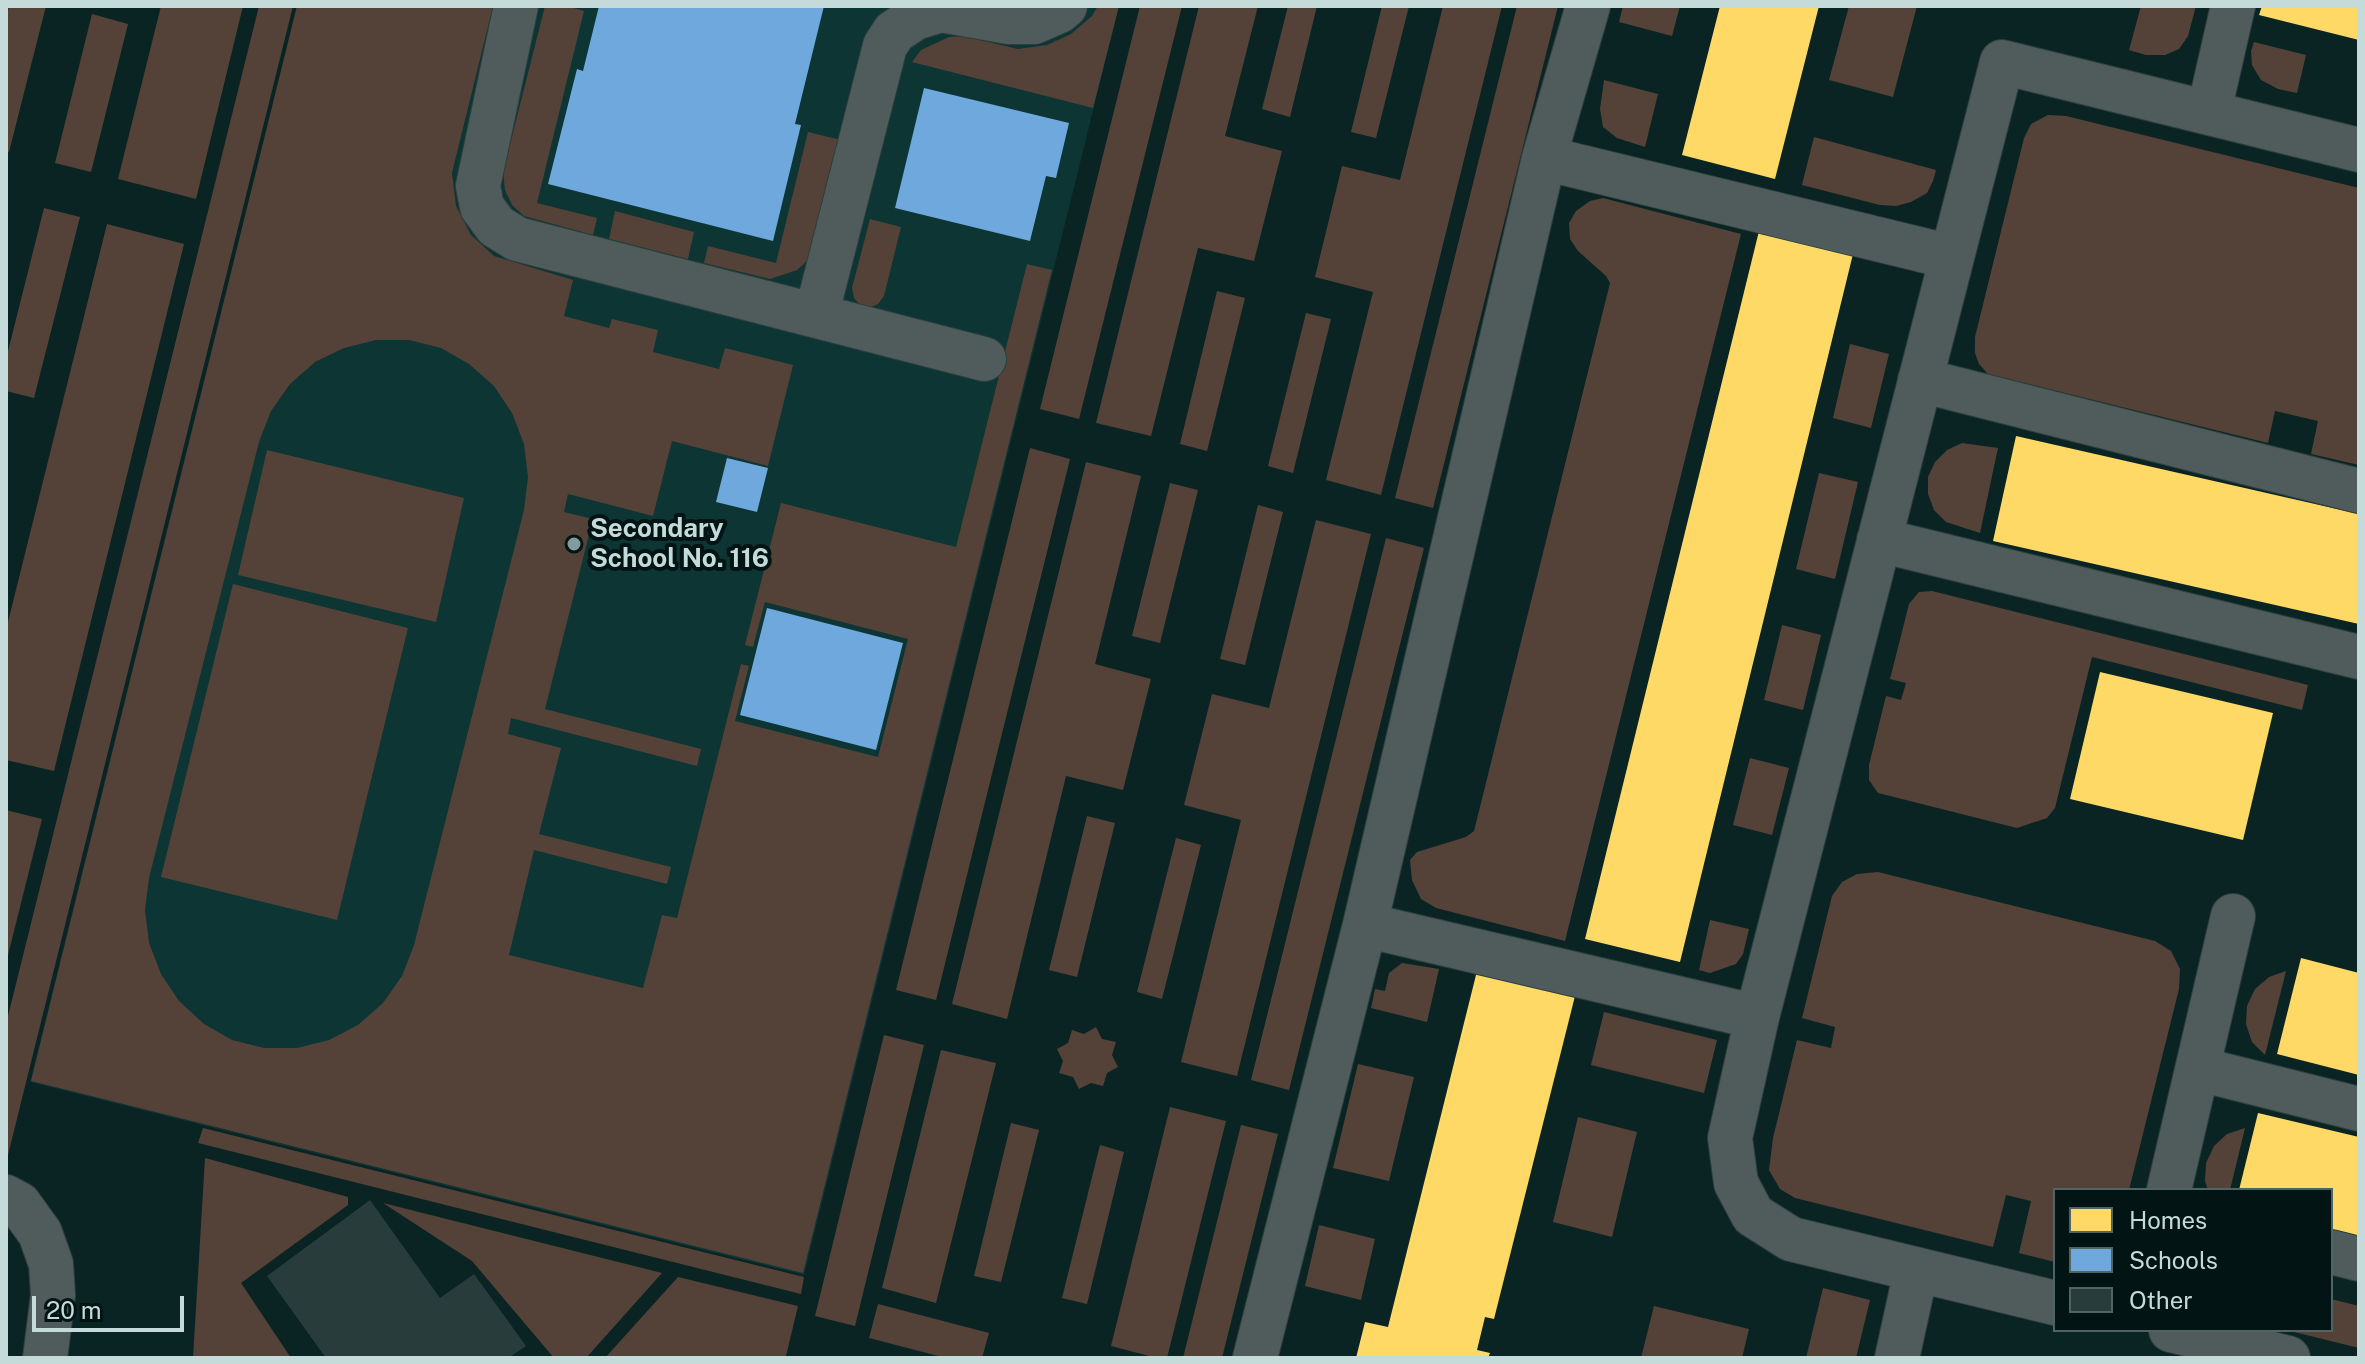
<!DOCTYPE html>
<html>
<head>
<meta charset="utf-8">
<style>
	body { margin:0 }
	#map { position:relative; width:2365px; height:1364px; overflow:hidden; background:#0a2424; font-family:"Public Sans",sans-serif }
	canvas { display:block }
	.frame { position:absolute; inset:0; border:8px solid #c4dbda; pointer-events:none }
	.legend { position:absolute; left:2053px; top:1188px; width:280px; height:144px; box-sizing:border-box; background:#031414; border:2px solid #506463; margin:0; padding:10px 14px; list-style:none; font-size:24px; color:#c4dbda }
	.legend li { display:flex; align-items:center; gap:16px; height:40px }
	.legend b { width:40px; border:2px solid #506463 }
	.scale { position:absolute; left:32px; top:1296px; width:152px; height:36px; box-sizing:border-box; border:4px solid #c4dbda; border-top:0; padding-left:10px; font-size:24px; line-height:28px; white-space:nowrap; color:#c4dbda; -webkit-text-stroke:6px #031414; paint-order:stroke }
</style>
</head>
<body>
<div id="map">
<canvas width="2365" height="1364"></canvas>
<div class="frame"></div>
<ul class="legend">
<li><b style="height:22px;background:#ffd966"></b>Homes</li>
<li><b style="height:22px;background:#6fa8dc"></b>Schools</li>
<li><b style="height:22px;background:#283c3c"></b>Other</li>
</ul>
<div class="scale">20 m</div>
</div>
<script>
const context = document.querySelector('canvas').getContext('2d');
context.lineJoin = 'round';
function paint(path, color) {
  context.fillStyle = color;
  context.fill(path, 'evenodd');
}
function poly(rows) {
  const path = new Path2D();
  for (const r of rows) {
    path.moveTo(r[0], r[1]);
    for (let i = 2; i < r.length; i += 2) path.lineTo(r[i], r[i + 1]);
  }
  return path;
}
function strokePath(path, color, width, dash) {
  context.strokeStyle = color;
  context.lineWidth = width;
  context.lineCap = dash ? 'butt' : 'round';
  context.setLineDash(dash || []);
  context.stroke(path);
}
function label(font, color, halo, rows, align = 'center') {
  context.font = font + ' "Public Sans",sans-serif';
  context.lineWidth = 8;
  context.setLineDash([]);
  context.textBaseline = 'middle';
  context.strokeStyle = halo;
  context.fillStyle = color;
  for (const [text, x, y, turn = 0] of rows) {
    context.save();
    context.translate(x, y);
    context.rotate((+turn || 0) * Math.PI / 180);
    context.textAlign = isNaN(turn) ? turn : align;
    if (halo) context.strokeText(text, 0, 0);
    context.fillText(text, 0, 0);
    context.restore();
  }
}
const built = poly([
	[297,6,1119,6,804,1275,30,1082]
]);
const green = poly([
	[9,6,46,6,9,152,6,151,6,20],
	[161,6,243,6,196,199,118,179],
	[259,6,293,6,6,1163,6,1024],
	[297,6,493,6,452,173,456,206,471,235,494,256,573,280,564,316,609,328,612,319,658,330,653,352,719,369,725,348,793,365,768,466,672,441,653,516,568,494,564,512,593,519,545,709,701,749,697,766,511,718,508,734,561,748,539,834,671,867,667,884,534,850,509,955,643,988,662,915,677,918,741,664,749,666,735,721,878,757,908,639,765,602,753,647,745,645,781,503,956,547,1027,264,1052,270,803,1273,31,1081],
	[376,340,409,340,441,348,469,364,494,386,512,413,524,444,528,477,524,510,414,945,402,976,383,1003,358,1025,329,1040,297,1048,264,1048,232,1040,204,1024,179,1001,161,974,149,943,145,910,149,878,259,442,271,411,290,384,315,362,344,348],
	[545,6,567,6,584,11,537,203,597,218,593,235,524,216,512,205,505,190,503,172],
	[1098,6,1119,6,1093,108,912,62,921,50,949,37,963,36,1018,49,1047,45,1071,34,1092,16],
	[1140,6,1182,6,1079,419,1040,409],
	[1199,6,1258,6,1225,136,1282,151,1254,261,1198,248,1151,436,1096,423],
	[1288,6,1317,6,1290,117,1262,109],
	[1382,6,1409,6,1376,138,1351,132],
	[1443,6,1502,6,1381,495,1326,480,1373,292,1315,277,1342,166,1400,180],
	[1517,6,1558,6,1433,508,1395,498],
	[1623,6,1680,6,1672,36,1619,22],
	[1849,6,1917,6,1893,97,1829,80],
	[2141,6,2196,6,2188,36,2179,49,2165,55,2146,55,2129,50],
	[92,14,128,24,91,172,55,163],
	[2254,42,2306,55,2297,93,2278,89,2261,80,2252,65,2251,51],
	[1604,80,1658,94,1645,147,1617,138,1603,127,1600,109],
	[2048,115,2066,116,2359,188,2359,465,2311,454,2318,421,2275,411,2268,443,1988,374,1979,364,1975,353,1975,337,2024,138,2031,124],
	[808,132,841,140,808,260,797,270,770,279,704,263,708,246,776,263],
	[1814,137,1936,170,1933,181,1927,193,1911,202,1896,206,1880,205,1802,185],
	[1603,198,1741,234,1565,941,1436,908,1421,899,1412,880,1410,860,1417,852,1466,837,1474,831,1610,283,1606,276,1578,251,1570,239,1569,223,1576,211,1590,201],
	[44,208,80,217,34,398,6,391,6,359],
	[615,211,694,232,688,259,609,239],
	[870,219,901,227,884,296,878,304,869,308,860,305,854,298,852,288],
	[107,224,184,244,54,771,6,760,6,630],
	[1217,291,1245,298,1207,451,1180,444],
	[1306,313,1331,319,1293,473,1268,466],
	[1850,344,1889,354,1871,428,1833,418],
	[1962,443,1998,448,1980,533,1946,522,1934,510,1928,494,1928,477,1935,462,1947,450],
	[1030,448,1070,459,936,1000,896,990],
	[267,450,464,498,436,622,238,575],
	[1086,462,1141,476,1095,664,1151,679,1123,790,1066,776,1007,1019,952,1004],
	[1819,473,1858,482,1835,579,1796,569],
	[1170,483,1198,490,1160,643,1132,636],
	[1258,505,1283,512,1245,665,1220,659],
	[1316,520,1371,534,1237,1076,1181,1062,1241,820,1184,805,1212,694,1269,708],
	[1386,538,1424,548,1289,1090,1251,1080],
	[233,584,408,628,337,920,161,877],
	[1932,591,2308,685,2302,710,2092,657,2055,808,2047,818,2017,828,1878,793,1869,780,1869,765,1886,696,1901,700,1906,683,1890,679,1909,604,1919,592],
	[1782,625,1821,635,1803,710,1764,700],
	[1750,758,1789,768,1772,835,1733,825],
	[6,810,42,819,6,963],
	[1087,816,1115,823,1077,977,1049,970],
	[1176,838,1201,845,1162,999,1137,992],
	[1878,872,2155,941,2171,951,2180,969,2179,989,2129,1190,2055,1190,2055,1262,2019,1253,2031,1201,2006,1195,1993,1247,1795,1198,1780,1189,1769,1170,1773,1138,1797,1040,1831,1048,1835,1027,1802,1018,1832,896,1842,882,1857,874],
	[1710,920,1749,929,1743,954,1736,964,1710,973,1699,970],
	[1402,963,1439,969,1427,1022,1371,1008,1375,989,1385,991,1389,973],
	[2286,971,2265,1055,2252,1042,2246,1024,2247,1006,2255,989,2269,977],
	[1604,1012,1717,1040,1704,1093,1591,1065],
	[1096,1027,1102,1039,1116,1042,1112,1055,1118,1067,1107,1073,1103,1086,1091,1083,1079,1089,1073,1077,1059,1073,1063,1061,1057,1049,1068,1043,1072,1030,1084,1034],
	[884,1035,924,1045,855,1326,815,1316],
	[941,1050,996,1063,936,1303,882,1288],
	[1358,1064,1414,1077,1389,1181,1333,1168],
	[1170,1107,1226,1121,1167,1358,1157,1358,1111,1346],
	[1578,1117,1637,1132,1612,1237,1553,1222],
	[1011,1123,1039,1130,1001,1282,974,1276],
	[1241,1125,1278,1134,1222,1358,1183,1358],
	[203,1128,804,1277,801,1294,198,1143],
	[2245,1128,2230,1190,2208,1190,2205,1181,2206,1163,2214,1146,2227,1134],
	[1100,1145,1124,1152,1087,1304,1062,1298],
	[205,1158,348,1197,348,1205,241,1283,291,1358,193,1358],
	[383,1203,662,1273,586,1358,554,1358,472,1261],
	[1319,1225,1375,1239,1361,1300,1305,1286],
	[678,1277,798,1306,786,1356,790,1358,605,1358],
	[1823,1288,1870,1300,1856,1358,1806,1358],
	[2331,1299,2359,1306,2359,1348,2286,1330,2331,1330],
	[878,1304,989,1333,982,1358,946,1358,869,1338],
	[1654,1306,1749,1329,1742,1358,1641,1358]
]);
const homes = poly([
	[1720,6,1819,6,1775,179,1682,155],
	[2262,6,2359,6,2359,40,2259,15],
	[1759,231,1853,254,1680,962,1585,939],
	[2016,436,2359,514,2359,624,1993,541],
	[2100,672,2273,713,2243,840,2070,799],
	[2301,958,2359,973,2359,1075,2277,1054],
	[1477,971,1575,996,1494,1319,1485,1317,1477,1350,1490,1353,1488,1358,1356,1358,1365,1322,1388,1327],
	[2258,1113,2359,1137,2359,1247,2331,1240,2331,1190,2239,1190]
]);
const schools = poly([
	[599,6,824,6,795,124,801,125,773,241,548,184,577,69,583,71],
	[924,88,1069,123,1056,178,1046,176,1030,241,895,208],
	[727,458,768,468,757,512,716,502],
	[767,608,903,643,876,750,740,715]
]);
const building = poly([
	[370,1200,440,1298,474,1274,526,1346,508,1358,326,1358,267,1276]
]);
const minor = poly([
	[516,6,478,186,482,207,496,226,517,239,984,359],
	[2209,111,2233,6],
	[1544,158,1951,257],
	[816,316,885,46,894,32,915,18,941,10,1009,22,1034,22,1059,11,1065,6],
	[1920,380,2359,491],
	[1879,540,2359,657],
	[1365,925,1757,1017,1730,1138,1736,1183,1753,1215,1791,1239,2055,1303],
	[1757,1017,2002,62,2359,150],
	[2199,1069,2359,1109],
	[2169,1190,2233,916],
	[6,1197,19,1204,40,1233,51,1264,53,1295,45,1358],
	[2331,1252,2359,1259],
	[2171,1330,2288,1358],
	[1255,1358,1365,925,1544,158,1588,6],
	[1897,1358,1916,1271]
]);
const markers = [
	[574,544,8,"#839b9a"]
];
const poiNames = [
	["Secondary",590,529],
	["School No. 116",590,559]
];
paint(built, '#0c3534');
paint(green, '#544238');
paint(homes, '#ffd966');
paint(schools, '#6fa8dc');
paint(building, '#283c3c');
strokePath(minor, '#2a403f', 46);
strokePath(minor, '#505b5b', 44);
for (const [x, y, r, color] of markers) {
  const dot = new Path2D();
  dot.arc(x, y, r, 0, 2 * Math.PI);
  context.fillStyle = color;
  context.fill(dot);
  strokePath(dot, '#031414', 3);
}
label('bold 26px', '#c4dbda', '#031414', poiNames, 'left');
</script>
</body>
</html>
